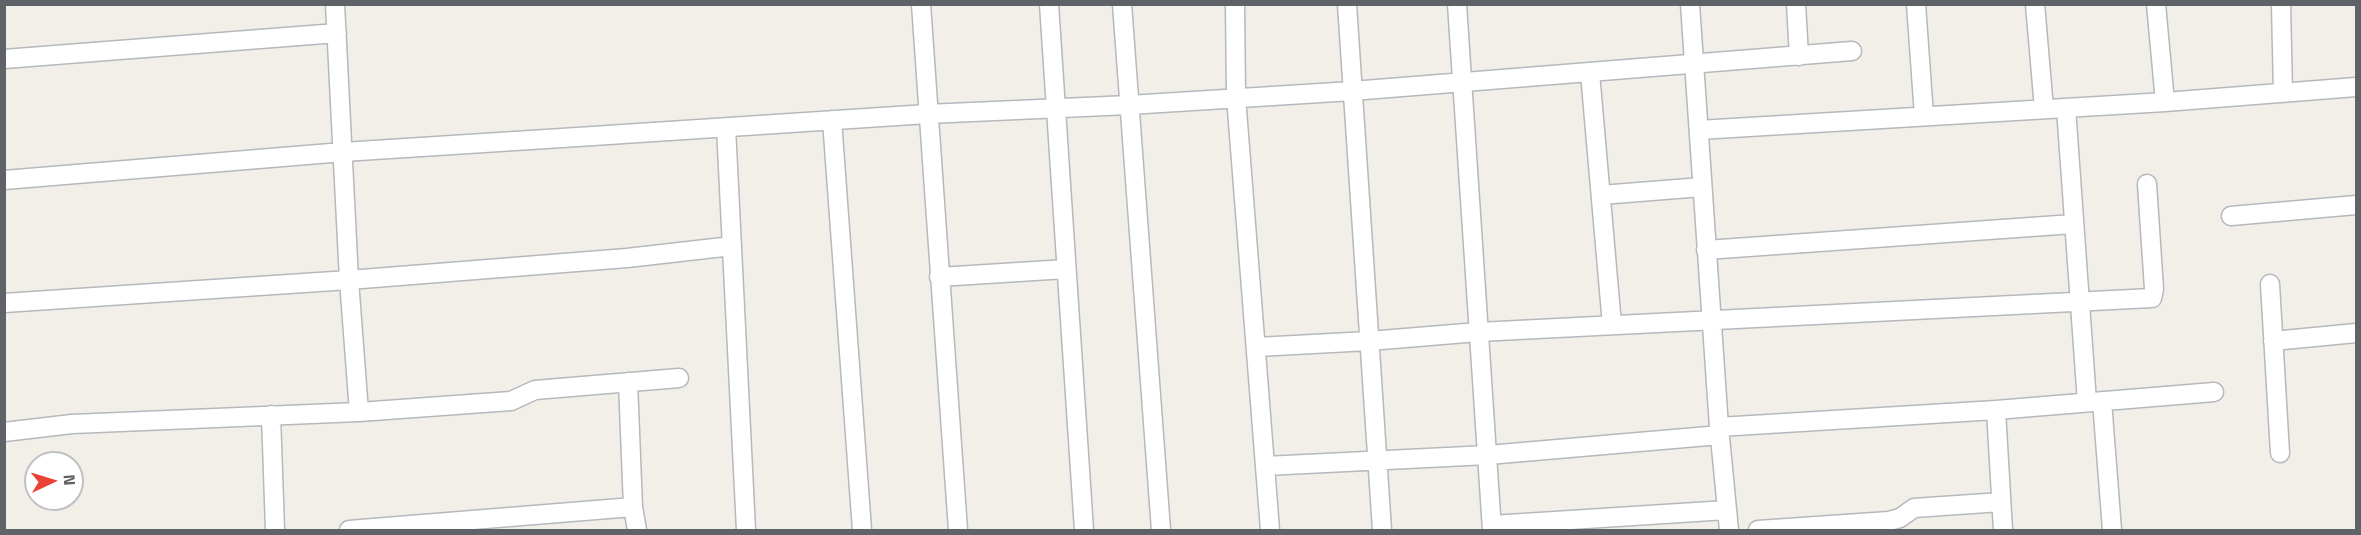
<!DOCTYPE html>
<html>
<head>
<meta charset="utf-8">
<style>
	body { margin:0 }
	#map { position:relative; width:2361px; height:535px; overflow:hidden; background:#f1efe8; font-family:"Titillium Web",sans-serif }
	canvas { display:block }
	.frame { position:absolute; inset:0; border:6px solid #5f6368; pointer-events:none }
	.north { position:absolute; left:24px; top:451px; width:60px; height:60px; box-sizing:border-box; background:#fff; border:2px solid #bfc1c3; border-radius:50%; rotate:86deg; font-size:16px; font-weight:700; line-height:24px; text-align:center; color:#5f6368 }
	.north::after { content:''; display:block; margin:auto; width:21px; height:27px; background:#ea4335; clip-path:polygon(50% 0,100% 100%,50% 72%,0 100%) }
</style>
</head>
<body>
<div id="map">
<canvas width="2361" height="535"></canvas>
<div class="frame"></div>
<div class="north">N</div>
</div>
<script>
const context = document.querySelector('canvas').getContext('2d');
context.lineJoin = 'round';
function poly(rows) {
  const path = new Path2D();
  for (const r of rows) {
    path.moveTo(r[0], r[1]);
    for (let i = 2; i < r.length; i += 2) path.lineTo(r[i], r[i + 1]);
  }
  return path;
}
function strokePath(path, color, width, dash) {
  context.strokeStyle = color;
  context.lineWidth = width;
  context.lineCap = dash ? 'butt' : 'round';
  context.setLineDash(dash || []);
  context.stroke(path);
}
const street = poly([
	[335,4,349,280,359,412],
	[921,4,958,530],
	[1049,4,1084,530],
	[1122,4,1161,530],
	[1235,4,1236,97,1270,530],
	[1347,4,1382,530],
	[1457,4,1492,530],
	[1690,4,1719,427,1729,530],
	[1796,4,1799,56],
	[1916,4,1924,116],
	[2035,4,2044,109],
	[2156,4,2165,102],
	[2281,4,2283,93],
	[4,59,337,33],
	[1590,73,1612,325],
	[2066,108,2087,402],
	[832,120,862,530],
	[726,127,746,530],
	[1699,130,2165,102,2356,87],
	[4,180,343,152,593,136,927,114,1129,105,1352,91,1852,51],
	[1601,195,1702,187],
	[2231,216,2356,205],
	[1706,250,2073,224],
	[939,277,1066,269],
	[2270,284,2280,453],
	[4,303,349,280,627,258,732,246],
	[2273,341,2356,333],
	[1257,347,1369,341,1478,332,2152,298,2154,289,2147,184],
	[628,382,633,507,637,530],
	[2102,401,2112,530],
	[1996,410,2003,530],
	[271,415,275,530],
	[1719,427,1996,410,2214,392],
	[4,432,72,424,359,412,511,401,535,390,679,378],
	[1265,466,1488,455,1720,435],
	[1492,525,1727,510],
	[349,530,633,507],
	[1758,530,1889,521,1900,518,1914,508,2001,502]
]);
strokePath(street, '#b5b8bc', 21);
strokePath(street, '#fff', 18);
</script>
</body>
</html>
